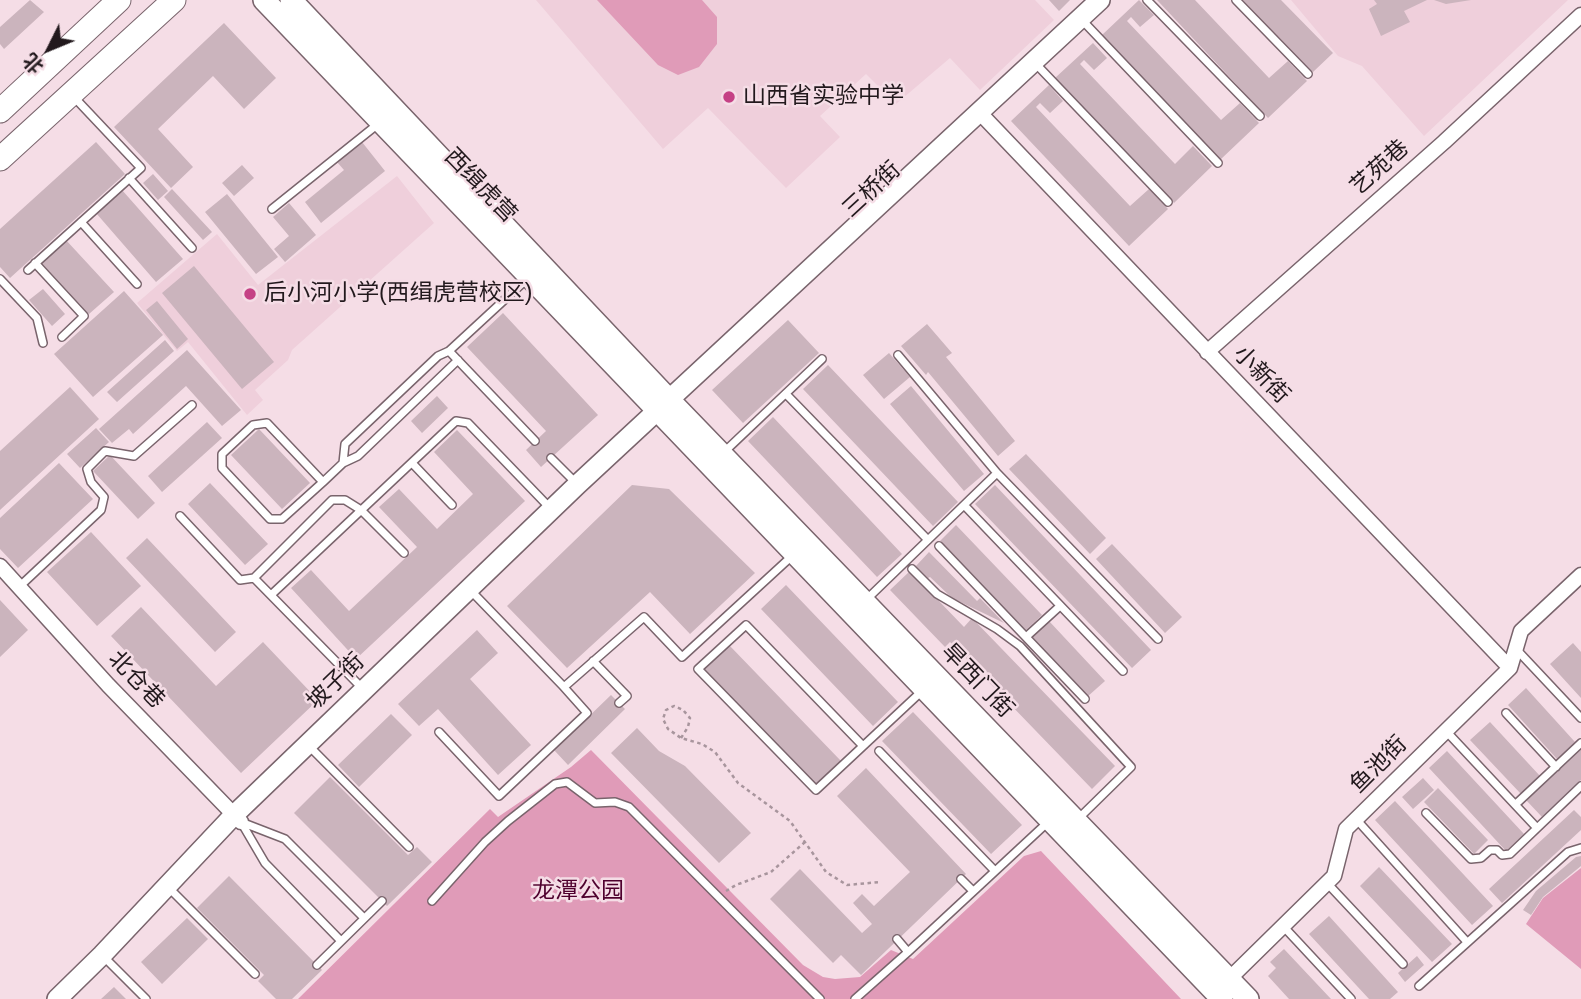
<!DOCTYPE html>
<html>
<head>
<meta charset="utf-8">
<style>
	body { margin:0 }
	#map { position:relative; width:1581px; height:999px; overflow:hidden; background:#f5dde6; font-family:Arial,"Noto Sans SC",sans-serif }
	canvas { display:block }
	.north { position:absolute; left:14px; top:14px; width:70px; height:70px; -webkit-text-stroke:5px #f5dde6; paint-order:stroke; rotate:227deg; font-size:19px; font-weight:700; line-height:28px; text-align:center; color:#22191d }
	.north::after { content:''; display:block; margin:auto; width:24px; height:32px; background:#22191d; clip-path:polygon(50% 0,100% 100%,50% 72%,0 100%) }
</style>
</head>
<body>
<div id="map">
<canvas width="1581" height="999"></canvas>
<div class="north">北</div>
</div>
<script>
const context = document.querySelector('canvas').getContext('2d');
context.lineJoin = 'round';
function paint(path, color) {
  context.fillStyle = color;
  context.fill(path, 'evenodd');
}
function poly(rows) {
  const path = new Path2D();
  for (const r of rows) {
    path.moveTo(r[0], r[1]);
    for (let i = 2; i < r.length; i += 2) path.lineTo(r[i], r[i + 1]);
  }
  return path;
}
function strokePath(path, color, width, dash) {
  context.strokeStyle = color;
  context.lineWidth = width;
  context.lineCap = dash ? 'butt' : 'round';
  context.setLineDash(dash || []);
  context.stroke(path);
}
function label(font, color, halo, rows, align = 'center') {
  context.font = font + ' Arial,"Noto Sans SC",sans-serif';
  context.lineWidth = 5;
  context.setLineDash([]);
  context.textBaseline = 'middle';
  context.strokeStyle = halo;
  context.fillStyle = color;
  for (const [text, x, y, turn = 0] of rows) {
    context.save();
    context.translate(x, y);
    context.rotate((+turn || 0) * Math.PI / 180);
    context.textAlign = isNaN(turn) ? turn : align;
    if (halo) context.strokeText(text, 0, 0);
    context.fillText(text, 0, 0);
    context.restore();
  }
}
const built = poly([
	[536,0,1035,0,1054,20,980,90,950,58,896,104,866,74,820,116,840,137,786,188,708,108,663,149],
	[1291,0,1568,0,1424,136,1362,66,1338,56],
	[397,176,434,223,292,350,288,360,255,390,263,400,247,415,188,342,177,351,137,303,217,234,258,285]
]);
const green = poly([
	[597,0,702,0,717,17,717,44,699,67,678,75,658,65],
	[591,750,803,965,823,977,835,979,860,977,891,950,913,959,1024,856,1041,851,1181,999,298,999,490,809,498,817,571,767],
	[1581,868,1581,969,1526,924,1543,898]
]);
const building = poly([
	[30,0,44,12,4,49,0,44,0,27],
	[1049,0,1070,0,1059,11],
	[1139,0,1154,15,1140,27,1131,17,1127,21,1221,120,1240,103,1259,123,1220,160,1102,35],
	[1157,0,1195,0,1269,78,1288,61,1307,81,1268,118],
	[1243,0,1281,0,1333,53,1313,72],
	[1374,0,1427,0,1404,11,1410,22,1381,36,1369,9,1377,4],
	[1434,0,1471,0,1446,4],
	[224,23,276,78,244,109,213,76,158,129,193,167,171,188,114,127],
	[1093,43,1107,58,1094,70,1084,60,1080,64,1175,164,1193,146,1212,166,1174,203,1055,78],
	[1049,85,1063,101,1050,113,1040,103,1036,107,1130,206,1149,189,1168,209,1129,246,1011,121],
	[96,142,125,174,10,278,0,267,0,229],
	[362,142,385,171,321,223,305,202,344,170,337,162],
	[242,165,254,178,234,196,222,183],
	[153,174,168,191,158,200,143,183],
	[172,189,212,232,203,240,164,197],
	[122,190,183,259,156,282,96,213],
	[227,194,278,257,256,274,205,212],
	[289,203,316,235,285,262,274,249,289,236,273,217],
	[65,239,114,292,89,314,41,262],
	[194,266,274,362,242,389,162,293],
	[43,289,65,314,52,326,29,300],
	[124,291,163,335,93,397,54,354],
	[157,301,188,339,177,349,146,310],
	[503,313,598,415,541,467,526,450,546,431,467,347],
	[788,320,819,353,743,423,712,390],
	[927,324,952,353,946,357,1015,441,998,456,928,372,926,375,901,346],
	[165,340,174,351,117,402,107,392],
	[187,350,241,410,222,426,186,386,133,434,129,429,112,443,99,429],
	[889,353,910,377,884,399,863,375],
	[828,365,958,502,933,526,803,389],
	[911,386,984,474,964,491,890,404],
	[70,387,99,419,0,510,0,451],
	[437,396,448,408,422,433,411,421],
	[773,417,902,554,877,577,748,441],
	[207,422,222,438,162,492,148,476],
	[96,428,109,442,80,468,67,454],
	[259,429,310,483,282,509,231,455],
	[457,430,525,501,356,659,291,588,311,570,349,611,417,547,379,507,399,489,437,529,473,494,434,452],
	[1026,454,1106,538,1090,554,1009,469],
	[110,455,155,503,138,519,93,471],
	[59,463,93,499,18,568,0,549,0,518],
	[210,483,268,544,245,565,188,504],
	[632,485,669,489,755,573,690,634,650,592,567,668,507,606],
	[995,485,1151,650,1132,668,975,504],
	[956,525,1042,615,1025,631,940,541],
	[91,532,141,586,97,626,47,572],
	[147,538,236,632,215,652,126,558],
	[1112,544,1182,617,1165,633,1096,559],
	[929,552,977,601,980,598,1004,623,952,598,930,577,928,578,916,566],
	[910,571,964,627,972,618,1115,766,1092,789,950,642,945,647,890,590],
	[786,585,898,702,873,726,761,609],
	[0,600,28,630,0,657],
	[141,607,216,686,263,642,318,700,241,773,111,636],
	[1049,621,1105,681,1087,697,1032,637],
	[477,630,498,653,470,679,531,745,498,775,438,709,419,726,398,704],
	[1573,643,1581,652,1581,698,1550,664],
	[729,645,841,761,816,785,704,669],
	[1526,688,1575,742,1557,759,1508,705],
	[611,695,625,709,568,765,554,750],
	[913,712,1022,825,991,854,882,741],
	[391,714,412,735,359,787,338,765],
	[1490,722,1540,776,1521,794,1470,740],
	[637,728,659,751,685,766,751,833,719,863,611,753],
	[1581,748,1581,780,1542,817,1526,800],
	[1447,751,1524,834,1506,851,1429,768],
	[866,768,966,874,861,975,841,955,833,963,770,899,800,869,862,933,872,924,853,903,862,894,874,906,910,872,837,796],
	[330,777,408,855,417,847,432,862,387,906,294,813],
	[1423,778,1434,790,1413,809,1402,797],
	[1438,788,1488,840,1474,854,1424,802],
	[1395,801,1493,906,1472,925,1375,820],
	[1574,810,1581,817,1581,830,1502,903,1489,889],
	[1581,856,1581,866,1543,897,1531,915,1523,910,1536,891,1576,857],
	[1379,867,1452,944,1432,962,1360,886],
	[229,876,322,970,292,999,276,999,258,981,264,975,197,908],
	[1329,916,1398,992,1390,999,1369,999,1309,934],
	[187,918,208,939,162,984,141,962],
	[1284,949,1331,999,1289,999,1268,976,1276,968,1270,962],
	[1417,956,1424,965,1405,982,1398,973],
	[114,987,126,999,101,999]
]);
const path = poly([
	[681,738,688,727,690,718,683,710,674,706,666,710,663,719,668,729,681,738,702,744,715,752,738,783,790,821,826,872,847,885,880,882],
	[726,891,736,885,771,872,805,842]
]);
const service = poly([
	[1147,0,1260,116],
	[1236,0,1308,74],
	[1081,19,1218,163],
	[1035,63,1168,202],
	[129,178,192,248],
	[272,209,378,124],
	[81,222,137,284],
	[35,263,84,316,62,337],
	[28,270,141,168,73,96],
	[0,279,37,318,43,343],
	[449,351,535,441],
	[898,355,997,473,1158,639],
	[458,360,358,456,343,463,345,444,438,356,449,351,527,279],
	[786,394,928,540],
	[722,454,822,359],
	[551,458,576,483],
	[412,463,452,505],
	[323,482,267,423,253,425,222,454,222,468,270,519,282,519,323,482,343,463],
	[964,505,1123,671],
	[180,516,240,580,254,578,362,688],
	[939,546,1085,699],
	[912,569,937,594,997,629,1020,646,1131,767,1077,820],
	[254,578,332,500,345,500,361,510,404,553],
	[19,587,101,510,104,497,91,482,87,469,105,451,134,456,192,405],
	[271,595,456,421,468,423,550,508],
	[475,595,564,687,644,617,682,657,792,556],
	[867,599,997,473],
	[1026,637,1060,606],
	[1517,650,1581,718],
	[593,661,627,696,619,703],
	[1506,713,1556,767],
	[1446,731,1537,828],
	[439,732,499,796,587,713,562,685],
	[309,746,409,847],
	[863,746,746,625,698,669,816,790,922,691],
	[879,751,995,871],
	[1516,804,1581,743],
	[1426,813,1471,859,1481,858,1490,850,1497,850,1502,855,1510,854,1581,786],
	[1356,819,1467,942],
	[961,879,973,891],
	[1327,883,1403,964],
	[169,888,255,974],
	[432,901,485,842,508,821,555,784,567,782,595,803,615,802,629,807,820,999],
	[1283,926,1351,999],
	[897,939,908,952,1047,823],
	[341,941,265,863,241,822,285,839,364,918],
	[102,955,146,999],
	[317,965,382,901],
	[1419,986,1568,852,1581,848],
	[855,999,908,952]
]);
const minor = poly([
	[980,113,1510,668],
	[1207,352,1444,142,1581,15],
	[0,566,108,685,241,822],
	[1224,984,1334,876,1346,829,1510,668,1521,631,1581,575]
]);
const tertiary = poly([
	[57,999,102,955,234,815,577,485,1100,0]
]);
const secondary = poly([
	[264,0,1222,999],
	[291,0,674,405,1248,999]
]);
const primary = poly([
	[0,111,119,0],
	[0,159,174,0]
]);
const markers = [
	[729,97,7,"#c54185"],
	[250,294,7,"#c54185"]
];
const poiNames = [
	["山西省实验中学",743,97],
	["后小河小学(西缉虎营校区)",264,294]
];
const streetNames = [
	["艺苑巷",1380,168,-42],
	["西缉虎营",480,186,46],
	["三桥街",872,190,-43],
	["小新街",1261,375,46],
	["北仓巷",136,680,46],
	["旱西门街",977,681,46],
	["坡子街",336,682,-44],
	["鱼池街",1379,765,-45]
];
const parkNames = [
	["龙潭公园",578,892]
];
paint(built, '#efcfdb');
paint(green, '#e09bb8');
paint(building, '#cbb4bd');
strokePath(service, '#79646c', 10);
strokePath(minor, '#79646c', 17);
strokePath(tertiary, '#79646c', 22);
strokePath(secondary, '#79646c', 24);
strokePath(primary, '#79646c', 25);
strokePath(path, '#a8959d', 2.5, [3.5, 3.5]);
strokePath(service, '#fff', 7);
strokePath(minor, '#fff', 14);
strokePath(tertiary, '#fff', 19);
strokePath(secondary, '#fff', 21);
strokePath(primary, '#fff', 23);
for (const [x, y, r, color] of markers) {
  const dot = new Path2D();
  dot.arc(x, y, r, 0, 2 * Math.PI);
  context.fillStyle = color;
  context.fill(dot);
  strokePath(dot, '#f5dde6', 2.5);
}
label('23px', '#22191d', '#f5dde6', poiNames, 'left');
label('23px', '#22191d', '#f5dde6', streetNames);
label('23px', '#4f002e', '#f5dde6', parkNames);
</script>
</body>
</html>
